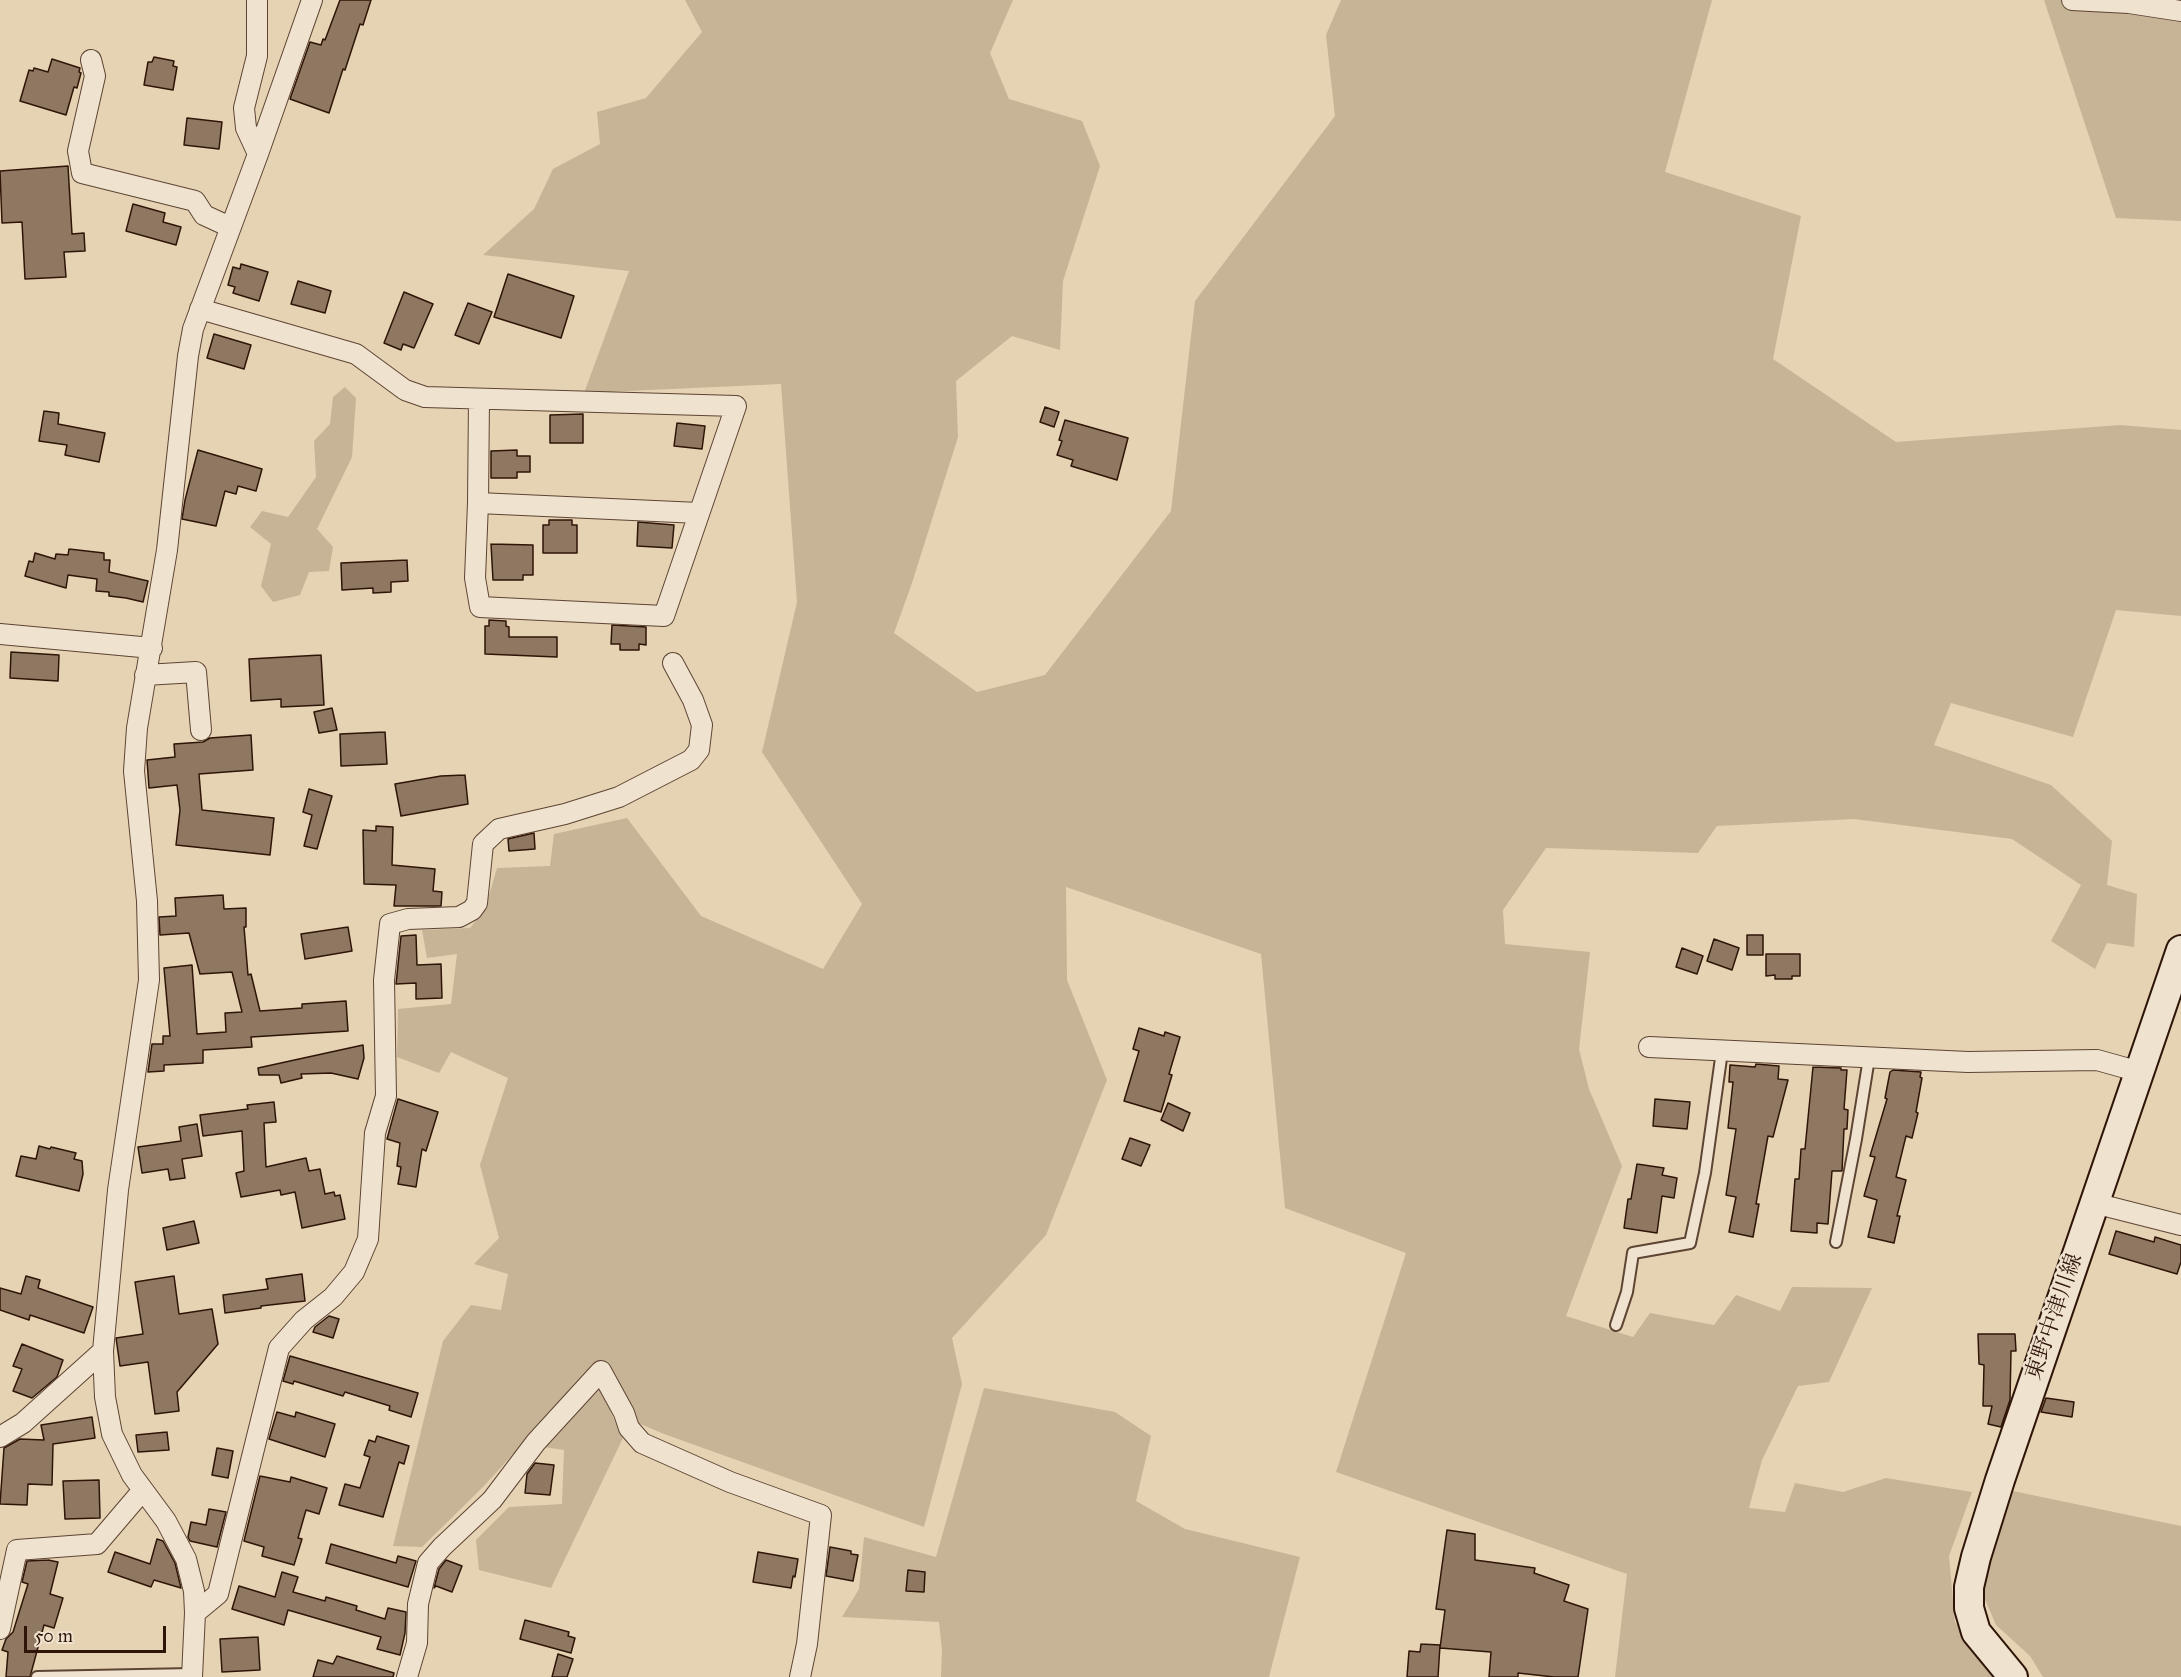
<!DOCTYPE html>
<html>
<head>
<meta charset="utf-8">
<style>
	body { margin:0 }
	#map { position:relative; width:2181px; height:1677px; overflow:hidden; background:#e6d3b3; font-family:"IM FELL Great Primer",serif }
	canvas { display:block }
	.scale { position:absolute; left:24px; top:1626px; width:142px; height:27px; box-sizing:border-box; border:3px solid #2f1508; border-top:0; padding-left:8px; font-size:18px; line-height:21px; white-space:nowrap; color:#2f1508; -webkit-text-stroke:4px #efe2ce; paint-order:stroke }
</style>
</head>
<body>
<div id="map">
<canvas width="2181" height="1677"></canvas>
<div class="scale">50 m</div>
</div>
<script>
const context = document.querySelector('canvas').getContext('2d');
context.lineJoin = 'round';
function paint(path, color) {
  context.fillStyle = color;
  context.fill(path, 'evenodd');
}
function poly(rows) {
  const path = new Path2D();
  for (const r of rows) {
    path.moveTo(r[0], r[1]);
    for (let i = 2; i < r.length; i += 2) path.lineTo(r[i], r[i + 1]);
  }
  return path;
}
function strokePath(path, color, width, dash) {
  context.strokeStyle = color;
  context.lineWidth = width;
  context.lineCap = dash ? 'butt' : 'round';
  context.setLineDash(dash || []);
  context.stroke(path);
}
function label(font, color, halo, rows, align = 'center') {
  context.font = font + ' "IM FELL Great Primer","Noto Serif JP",serif';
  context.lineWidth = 5;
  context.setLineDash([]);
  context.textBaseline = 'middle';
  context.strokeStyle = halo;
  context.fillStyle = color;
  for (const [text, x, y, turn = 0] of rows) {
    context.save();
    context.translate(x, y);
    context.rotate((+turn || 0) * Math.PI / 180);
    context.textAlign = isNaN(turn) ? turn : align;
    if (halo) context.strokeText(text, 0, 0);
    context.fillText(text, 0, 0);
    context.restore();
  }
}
const green = poly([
	[685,0,1013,0,990,53,1009,99,1082,121,1100,166,1063,281,1060,350,1012,336,956,381,958,437,912,583,894,633,977,692,1045,675,1171,511,1195,301,1335,116,1326,35,1341,0,1712,0,1665,172,1801,216,1773,359,1896,442,2120,425,2181,430,2181,616,2116,610,2073,737,1951,703,1934,745,2051,785,2112,841,2107,885,2137,894,2134,947,2107,943,2095,969,2051,941,2081,885,2012,839,1854,819,1717,826,1698,853,1546,848,1503,910,1505,944,1590,952,1579,1049,1589,1089,1622,1166,1566,1316,1633,1337,1650,1313,1714,1325,1736,1295,1780,1311,1792,1287,1872,1288,1829,1382,1798,1386,1762,1460,1749,1508,1785,1512,1795,1483,1843,1492,1886,1478,1972,1492,1949,1556,1955,1622,1997,1677,1615,1677,1627,1574,1336,1472,1406,1253,1285,1208,1261,954,1066,887,1067,980,1107,1080,1046,1235,952,1338,962,1384,924,1527,664,1434,610,1411,623,1438,551,1588,479,1570,476,1540,509,1507,562,1504,564,1450,522,1444,484,1486,422,1547,393,1546,443,1341,471,1305,501,1310,508,1274,474,1264,499,1238,480,1165,508,1078,451,1052,439,1073,397,1057,398,1009,451,1004,457,954,427,958,422,930,470,928,485,909,497,868,550,866,554,834,627,818,701,916,823,969,862,904,762,752,797,602,781,384,584,393,629,271,483,255,534,209,553,169,600,144,597,112,646,98,702,32],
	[2044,0,2181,0,2181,221,2116,218],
	[345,387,356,398,352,457,317,529,333,547,329,571,309,572,300,595,273,602,261,586,271,544,250,527,262,511,288,517,316,477,314,441,330,424,333,397],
	[984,1388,1115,1412,1151,1436,1136,1501,1185,1529,1300,1557,1269,1677,941,1677,942,1650,939,1622,842,1617,859,1589,864,1537,936,1557],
	[2008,1490,2181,1526,2181,1677,2043,1677,2030,1656,1996,1625,1981,1590]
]);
const building = poly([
	[340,0,371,0,363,25,360,24,345,70,343,69,329,113,290,99,310,42,321,45,323,39,325,40,340,0],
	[154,57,174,61,173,66,177,67,173,90,144,85,148,62,152,62,154,57],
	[52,59,80,68,79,72,81,73,77,88,74,87,66,115,20,101,29,70,33,71,34,68,48,72,52,59],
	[187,118,222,122,219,149,184,145,187,118],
	[68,166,72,234,84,233,85,251,64,252,66,277,25,279,22,222,2,223,0,171,68,166],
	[133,204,165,213,163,222,181,227,176,245,126,231,133,204],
	[241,264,268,272,259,301,233,293,235,287,228,285,233,267,240,269,241,264],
	[508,274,574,296,561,338,494,317,508,274],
	[298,281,331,291,325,313,291,304,298,281],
	[404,292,433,304,414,348,403,344,401,350,384,343,404,292],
	[468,303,492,312,479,344,455,335,468,303],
	[214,334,251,345,244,369,207,358,214,334],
	[1045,407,1059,412,1054,427,1040,422,1045,407],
	[44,411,59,413,58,424,105,433,99,462,65,455,67,445,39,441,44,411],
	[583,414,583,443,550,443,550,415,583,414],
	[1065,420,1128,438,1117,480,1071,466,1073,460,1057,455,1062,441,1059,440,1065,420],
	[677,423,705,426,702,449,674,446,677,423],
	[198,450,262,469,256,491,238,486,236,494,225,491,216,526,182,519,185,500,198,450],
	[517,450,517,456,530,456,530,472,517,472,517,478,491,478,491,451,517,450],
	[549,520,572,520,572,525,577,525,577,553,543,553,543,525,549,525,549,520],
	[638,522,674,525,672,548,637,546,638,522],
	[491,544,533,545,533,575,523,575,523,580,493,580,491,544],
	[69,549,104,553,104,560,110,560,109,572,148,581,143,602,126,598,109,596,109,592,96,591,97,579,68,575,66,588,25,576,29,561,33,562,35,553,55,559,56,554,68,555,69,549],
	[407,560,408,581,391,582,391,592,373,593,373,588,342,590,341,563,407,560],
	[489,620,506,621,506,626,509,627,509,637,557,637,557,657,485,654,485,626,489,626,489,620],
	[612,625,646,627,646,645,639,644,639,650,620,650,620,644,611,644,612,625],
	[11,652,59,655,58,681,10,678,11,652],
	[321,655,324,705,281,707,281,699,251,701,249,659,321,655],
	[332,708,337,730,319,733,314,712,332,708],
	[385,732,387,764,341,766,340,734,385,732],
	[251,735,253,770,199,774,202,810,274,818,270,855,176,845,180,810,177,785,149,788,147,760,175,757,174,744,203,742,210,738,251,735],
	[465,775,468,804,401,816,395,784,441,776,465,775],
	[309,789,332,796,317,849,304,846,312,815,303,812,309,789],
	[376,826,393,827,392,865,435,869,433,891,442,892,441,906,394,906,396,885,364,884,363,830,376,831,376,826],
	[534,833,535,849,509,851,508,839,534,833],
	[223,895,224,909,246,908,246,927,244,927,248,975,251,974,260,1011,302,1008,302,1004,346,1001,348,1031,251,1037,252,1047,203,1050,203,1063,164,1065,164,1071,148,1072,152,1044,163,1044,163,1036,170,1036,164,968,192,965,197,1034,226,1032,225,1013,242,1012,232,972,200,974,189,933,160,935,159,917,176,916,175,898,223,895],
	[348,927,352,951,305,959,301,934,348,927],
	[416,935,417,965,441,964,442,998,416,999,416,983,396,984,401,936,416,935],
	[1747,935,1763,935,1763,955,1747,955,1747,935],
	[1714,939,1739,948,1732,970,1707,961,1714,939],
	[1682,948,1703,956,1697,974,1676,967,1682,948],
	[1766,954,1800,954,1800,976,1792,976,1792,979,1775,979,1775,975,1766,976,1766,954],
	[1139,1028,1164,1036,1165,1032,1180,1037,1169,1074,1172,1075,1161,1112,1124,1101,1139,1051,1133,1049,1139,1028],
	[363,1045,364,1058,358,1079,331,1073,301,1074,302,1078,281,1083,279,1075,259,1075,258,1068,363,1045],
	[1756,1064,1779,1066,1778,1079,1788,1080,1773,1137,1768,1136,1756,1204,1759,1204,1753,1237,1729,1232,1736,1197,1726,1195,1736,1129,1728,1128,1733,1082,1729,1082,1730,1065,1755,1067,1756,1064],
	[1813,1067,1841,1068,1841,1070,1847,1070,1844,1109,1848,1110,1847,1129,1844,1129,1842,1171,1832,1171,1828,1224,1817,1223,1817,1233,1791,1231,1795,1179,1799,1179,1801,1149,1805,1149,1813,1067],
	[1893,1070,1921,1072,1920,1077,1922,1078,1916,1112,1918,1113,1912,1138,1906,1136,1896,1177,1906,1180,1897,1216,1900,1216,1894,1243,1868,1237,1877,1200,1864,1196,1875,1157,1870,1156,1887,1099,1885,1098,1890,1072,1893,1070],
	[398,1099,438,1112,426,1151,422,1149,416,1187,398,1184,401,1167,397,1166,400,1143,387,1139,398,1099],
	[1655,1099,1690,1102,1687,1129,1653,1126,1655,1099],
	[274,1102,276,1122,264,1123,266,1167,306,1158,309,1171,320,1169,325,1194,334,1192,335,1196,340,1195,345,1219,302,1228,295,1192,281,1195,280,1190,241,1197,236,1173,244,1171,242,1131,203,1136,200,1115,248,1109,247,1105,274,1102],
	[1168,1103,1190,1113,1183,1131,1161,1120,1168,1103],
	[197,1124,202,1156,182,1159,185,1178,170,1180,168,1169,142,1173,138,1147,181,1141,179,1127,197,1124],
	[1130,1138,1150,1145,1141,1166,1122,1159,1130,1138],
	[39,1146,50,1149,51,1147,76,1153,74,1159,82,1161,83,1174,79,1191,16,1176,21,1156,36,1159,39,1146],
	[1637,1164,1664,1168,1662,1175,1677,1178,1674,1198,1662,1196,1657,1233,1624,1228,1628,1199,1631,1199,1637,1164],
	[194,1221,199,1243,167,1250,163,1228,194,1221],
	[2116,1231,2154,1242,2155,1237,2181,1245,2181,1262,2177,1274,2109,1254,2116,1231],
	[302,1274,305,1301,261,1306,261,1308,225,1313,223,1295,268,1289,266,1279,302,1274],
	[26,1276,40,1280,38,1288,93,1307,84,1333,30,1315,29,1320,0,1310,0,1288,21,1294,26,1276],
	[174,1276,179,1314,212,1309,218,1344,177,1392,179,1411,155,1414,148,1362,120,1366,116,1338,143,1334,135,1282,174,1276],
	[329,1316,339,1319,333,1338,313,1332,315,1327,329,1316],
	[1978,1334,2015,1334,2016,1351,2011,1351,2010,1400,2001,1427,1988,1424,1992,1406,1983,1406,1984,1365,1979,1364,1978,1334],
	[22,1344,63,1360,57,1377,32,1398,13,1391,22,1369,13,1366,22,1344],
	[290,1356,418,1393,411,1417,389,1410,390,1406,345,1392,343,1396,294,1381,293,1384,283,1381,290,1356],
	[2046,1398,2074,1402,2072,1417,2041,1412,2046,1398],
	[277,1412,295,1417,296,1412,335,1424,325,1457,269,1439,277,1412],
	[92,1417,95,1438,53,1444,52,1485,28,1484,27,1505,0,1504,4,1448,20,1439,44,1440,41,1425,92,1417],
	[167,1432,169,1450,138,1452,136,1435,167,1432],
	[377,1436,409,1446,404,1464,399,1462,383,1517,339,1505,345,1484,360,1488,370,1457,364,1455,369,1440,375,1442,377,1436],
	[217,1448,233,1451,228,1478,212,1475,217,1448],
	[535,1463,554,1465,550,1495,525,1493,527,1474,535,1463],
	[260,1476,290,1482,291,1477,327,1488,319,1514,306,1510,298,1538,302,1539,294,1565,262,1556,264,1547,244,1541,260,1476],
	[99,1480,100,1518,65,1519,63,1481,99,1480],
	[209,1509,226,1512,217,1547,190,1541,188,1537,191,1522,206,1525,209,1509],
	[1447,1530,1475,1534,1475,1560,1535,1568,1534,1573,1569,1585,1564,1601,1588,1609,1578,1677,1554,1677,1518,1673,1518,1677,1489,1677,1491,1652,1440,1648,1445,1610,1436,1609,1447,1530],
	[157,1539,163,1541,175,1563,181,1588,154,1580,151,1587,108,1572,115,1552,150,1564,157,1539],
	[331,1544,396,1563,398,1556,416,1561,408,1587,326,1563,331,1544],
	[830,1547,851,1551,851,1554,858,1555,853,1581,826,1576,830,1547],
	[758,1552,798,1559,795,1577,793,1576,791,1588,753,1582,758,1552],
	[48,1560,58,1562,50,1594,63,1598,54,1628,44,1625,30,1677,6,1677,8,1652,2,1650,6,1639,13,1632,28,1584,22,1582,27,1561,48,1560],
	[446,1560,462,1566,452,1592,436,1586,434,1588,439,1569,446,1560],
	[908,1570,925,1572,924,1592,906,1591,908,1570],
	[282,1572,298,1577,293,1592,325,1601,326,1597,357,1606,356,1610,385,1619,388,1608,406,1612,405,1633,400,1655,377,1649,381,1637,288,1610,284,1625,232,1609,239,1586,275,1597,282,1572],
	[525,1620,569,1632,568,1636,575,1638,571,1653,520,1639,525,1620],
	[258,1637,260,1670,222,1672,220,1639,258,1637],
	[1421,1644,1440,1645,1438,1677,1407,1677,1409,1651,1420,1652,1421,1644],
	[558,1654,573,1659,567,1677,552,1677,558,1654],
	[337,1656,394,1673,393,1677,313,1677,318,1660,333,1664,337,1656]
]);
const lane = poly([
	[1836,1242,1856,1139,1869,1058],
	[1616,1325,1627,1292,1633,1253,1690,1243,1705,1173,1722,1051],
	[37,1677,192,1674]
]);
const street = poly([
	[257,0,257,56,244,108,246,128,258,154],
	[2072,0,2129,3,2181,11],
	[91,60,95,76,78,151,82,173,195,201,204,215,230,227],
	[200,309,356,354,405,390,425,397,736,406,664,616,480,607,475,578,478,503,479,399],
	[478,503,699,513],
	[0,634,152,648],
	[145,675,196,672,201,730],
	[1649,1047,1968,1062,2097,1060,2140,1072],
	[2094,1203,2181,1225],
	[0,1437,23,1423,103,1351],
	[195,1613,218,1594,279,1348,304,1320,333,1297,354,1272,368,1239,375,1133,386,1096,384,980,390,924,408,919,459,917,472,910,477,903,483,844,499,829,565,814,619,797,691,760,699,750,702,725,693,700,673,663],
	[0,1629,17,1550,97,1544,143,1490],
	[192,1677,195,1613,194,1591,186,1559,166,1521,132,1475,112,1434,105,1397,103,1351,118,1190,149,980,147,901,134,771,137,728,167,550,188,356,193,329,258,154,312,0],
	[407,1677,417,1643,418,1604,428,1563,442,1547,492,1500,536,1442,601,1371,624,1413,629,1428,642,1443,730,1482,821,1515,807,1644,800,1677]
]);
const secondary = poly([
	[2013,1677,1976,1632,1969,1608,1969,1587,1976,1557,2000,1480,2181,950]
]);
const streetNames = [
	["東野中津川線",2055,1317,-71]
];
paint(green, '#c7b396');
paint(building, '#8e7861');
strokePath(building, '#2f1508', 1.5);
strokePath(lane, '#5d4433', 14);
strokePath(street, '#5d4433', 22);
strokePath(secondary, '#2f1508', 32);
strokePath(lane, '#efe2ce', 10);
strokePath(street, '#efe2ce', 20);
strokePath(secondary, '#efe2ce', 28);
label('22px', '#2f1508', '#efe2ce', streetNames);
</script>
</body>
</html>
